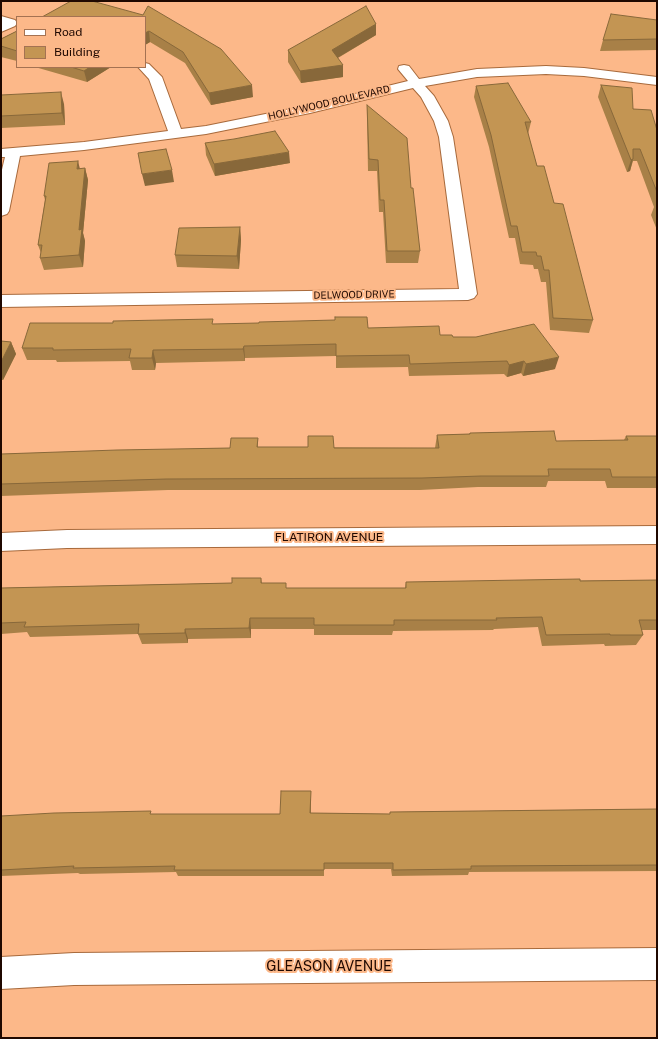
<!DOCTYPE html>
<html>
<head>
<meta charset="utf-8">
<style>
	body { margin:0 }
	#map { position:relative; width:658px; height:1039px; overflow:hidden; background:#fcb889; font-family:"Public Sans",sans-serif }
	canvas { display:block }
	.frame { position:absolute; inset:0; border:2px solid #1f0800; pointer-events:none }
	.legend { position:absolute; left:16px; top:16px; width:130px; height:52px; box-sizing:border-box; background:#fcb889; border:1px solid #a47252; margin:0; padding:5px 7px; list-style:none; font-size:12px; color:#1f0800 }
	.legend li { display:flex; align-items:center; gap:8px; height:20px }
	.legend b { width:20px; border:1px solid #a47252 }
</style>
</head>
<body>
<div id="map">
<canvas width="658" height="1039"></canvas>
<div class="frame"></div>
<ul class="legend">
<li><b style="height:5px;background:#fff"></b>Road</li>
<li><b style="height:11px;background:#c39553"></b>Building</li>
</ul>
</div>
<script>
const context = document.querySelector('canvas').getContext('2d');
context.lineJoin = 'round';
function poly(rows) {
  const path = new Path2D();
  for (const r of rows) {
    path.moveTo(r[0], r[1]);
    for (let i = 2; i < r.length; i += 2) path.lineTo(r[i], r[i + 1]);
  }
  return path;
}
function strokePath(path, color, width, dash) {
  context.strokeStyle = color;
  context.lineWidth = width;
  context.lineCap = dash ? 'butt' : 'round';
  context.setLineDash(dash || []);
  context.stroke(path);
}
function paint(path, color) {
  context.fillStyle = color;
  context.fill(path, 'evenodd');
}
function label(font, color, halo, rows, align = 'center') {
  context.font = font + ' "Public Sans",sans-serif';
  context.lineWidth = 4;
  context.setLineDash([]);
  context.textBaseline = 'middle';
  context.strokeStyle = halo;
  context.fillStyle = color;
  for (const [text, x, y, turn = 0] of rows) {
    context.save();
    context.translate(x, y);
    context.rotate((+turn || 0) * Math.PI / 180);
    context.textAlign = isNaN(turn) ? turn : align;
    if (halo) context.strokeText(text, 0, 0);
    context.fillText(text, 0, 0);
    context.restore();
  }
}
const street = poly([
	[1,16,15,20,17,23,15,26,1,32,1,16],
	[145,63,149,64,162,77,181,129,206,126,310,105,408,81,398,69,399,66,404,65,409,66,419,79,477,69,546,66,584,68,657,77,657,85,584,76,546,74,477,77,425,86,434,96,448,121,453,137,477,294,474,298,468,300,1,307,1,295,459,289,439,137,434,121,421,97,413,88,310,113,206,134,84,150,20,156,9,211,7,214,1,216,1,174,5,157,1,157,1,149,84,142,168,131,149,79,138,67,145,67,145,63],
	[657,526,657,544,67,548,1,551,1,533,67,530,657,526],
	[657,948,657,980,74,985,1,989,1,957,74,953,657,948]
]);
const wall = poly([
	[143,15,253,97,211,105,185,63,150,42,145,45,145,17],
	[657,20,657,50,600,51,603,40],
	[376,24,376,35,338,58,343,77,301,83,288,62,288,50],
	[17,31,17,61,1,57,1,39],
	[35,67,111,67,87,82],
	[601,85,633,109,657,130,657,230,651,215,654,207,637,161,633,161,630,171,627,172,598,97],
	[476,86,531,122,528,134,537,166,554,203,593,320,589,333,550,330,546,282,541,282,538,269,534,269,533,265,520,264,515,238,509,238,489,147,474,97],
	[1,95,64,104,65,125,1,128],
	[367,105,411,188,420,251,418,263,386,263,383,212,379,212,377,171,368,171,367,117],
	[205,143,290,163,215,176,206,155],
	[85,168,88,180,83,233,85,241,83,267,44,270,40,258,41,253,38,245,45,200,44,196,80,169],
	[240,227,241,240,239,269,177,267,175,255],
	[213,324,368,328,440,335,453,337,555,369,523,376,521,373,507,377,504,374,409,376,408,367,336,368,336,356,245,358,245,361,156,363,155,370,132,370,130,361,57,362,56,360,27,360,22,348],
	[1,341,11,342,16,354,3,380,1,380],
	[470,433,556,441,624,440,626,436,657,436,657,488,607,488,605,481,548,481,546,487,478,487,420,490,168,490,1,496,1,454,230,448,258,438,258,447,435,448,437,435,469,434],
	[261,578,262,583,286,588,405,588,406,582,657,580,657,630,641,630,643,635,636,645,605,646,604,644,542,646,538,627,494,629,493,630,393,631,392,635,314,635,314,629,251,629,251,638,188,639,188,643,142,644,138,634,30,637,27,632,1,634,1,588,232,583],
	[311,799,311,813,390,814,390,812,657,809,657,871,469,872,468,875,392,876,391,869,324,869,324,876,178,876,176,872,80,874,78,873,1,876,1,816,152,814,280,814]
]);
const shadedWall = poly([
	[376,24,376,35,332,61,332,50],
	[149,31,150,42,145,45,145,33],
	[343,65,343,77,301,83,300,71],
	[90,67,111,67,87,82,84,71],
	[252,85,253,97,211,105,209,93],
	[61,92,64,104,65,125,62,113],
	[289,152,290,163,215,176,214,164],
	[633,159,630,171,627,172,631,160],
	[78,161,81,173,77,169],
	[85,168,88,180,83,233,85,241,83,267,79,255,79,230],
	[172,170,174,182,145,186,142,174],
	[240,227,241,240,239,269,237,256],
	[11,342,16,354,3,380,1,374,1,362],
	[244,346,245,358,245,361,243,349],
	[153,350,156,363,155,370,152,358],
	[559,357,555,369,523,376,526,364],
	[524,361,521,373,507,377,509,365],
	[250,618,251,629,251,638,249,628],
	[185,629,188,639,188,643,185,633],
	[311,791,311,799,310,821,310,813]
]);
const building = poly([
	[71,1,92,1,143,15,148,6,221,49,252,85,209,93,183,52,149,31,145,33,145,17,42,17,71,1],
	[366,6,376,24,332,50,343,65,300,71,288,50,366,6],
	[611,14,657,20,657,39,603,40,611,14],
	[17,31,17,51,1,46,1,39,17,31],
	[71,67,90,67,84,71,71,67],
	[508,83,531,122,525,122,537,166,544,166,554,203,563,204,593,320,553,318,549,270,544,270,541,256,537,256,536,252,522,252,517,226,511,226,491,135,476,86,508,83],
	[601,85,632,88,633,109,651,110,657,130,657,192,640,149,633,149,633,159,631,160,601,85],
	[61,92,62,113,1,116,1,95,61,92],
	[367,105,407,138,411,188,413,188,420,251,387,251,384,200,380,200,378,160,369,159,367,105],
	[275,131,289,152,214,164,205,143,234,139,275,131],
	[166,149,172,170,142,174,138,153,166,149],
	[78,161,77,169,85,168,79,230,82,229,79,255,40,258,42,245,38,245,46,196,44,196,49,163,78,161],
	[240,227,237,256,175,255,179,228,240,227],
	[335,317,367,317,368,328,439,326,440,335,452,335,453,337,476,337,534,324,559,357,526,364,524,361,509,365,507,361,410,364,409,355,336,356,336,344,244,346,243,349,153,350,152,358,129,358,131,349,53,350,53,348,22,348,30,323,113,323,113,321,213,319,212,324,259,323,259,322,335,320,335,317],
	[1,341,11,342,1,362,1,341],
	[554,431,556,441,628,440,626,436,657,436,657,477,612,477,610,469,548,469,549,476,481,476,422,478,166,479,1,484,1,454,117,450,230,448,231,438,258,438,257,447,308,447,308,436,333,436,334,448,439,448,437,435,470,434,470,433,554,431],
	[232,578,261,578,261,583,286,583,286,588,406,588,406,582,580,579,580,581,657,580,657,620,639,620,643,635,610,635,610,634,546,635,542,617,496,618,497,620,394,620,394,625,314,625,314,618,250,618,249,628,185,629,185,633,138,634,139,624,24,627,26,622,1,623,1,588,232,583,232,578],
	[281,791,311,791,310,813,390,814,390,812,565,810,657,809,657,865,471,866,471,869,393,870,393,863,324,863,324,870,174,870,175,866,73,868,74,866,1,870,1,816,54,813,151,811,150,814,280,814,281,791]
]);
const farStreetnames = [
	["HOLLYWOOD BOULEVARD",329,103,-13],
	["DELWOOD DRIVE",354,295,-1]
];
const streetNames = [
	["FLATIRON AVENUE",329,537]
];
const nearStreetnames = [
	["GLEASON AVENUE",329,967]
];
strokePath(street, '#a86a3c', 2);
paint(street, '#fff');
paint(wall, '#a88047');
paint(shadedWall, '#88683a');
paint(building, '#c39553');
strokePath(building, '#88683a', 1);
label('10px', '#1f0800', '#fcb889', farStreetnames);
label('12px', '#1f0800', '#fcb889', streetNames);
label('14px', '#1f0800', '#fcb889', nearStreetnames);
</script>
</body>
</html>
